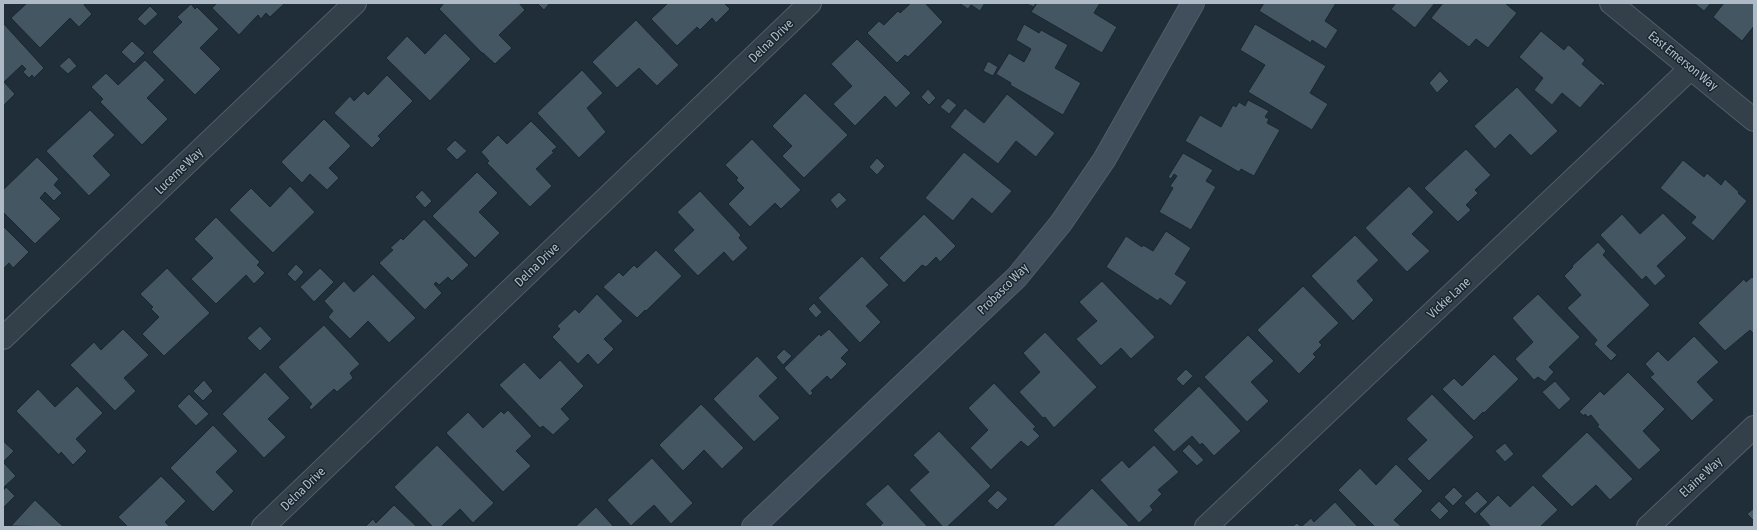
<!DOCTYPE html>
<html>
<head>
<meta charset="utf-8">
<style>
	body { margin:0 }
	#map { position:relative; width:1757px; height:530px; overflow:hidden; background:#202e39; font-family:"Asap Condensed",sans-serif }
	canvas { display:block }
	.frame { position:absolute; inset:0; border:4px solid #aebbc6; pointer-events:none }
</style>
</head>
<body>
<div id="map">
<canvas width="1757" height="530"></canvas>
<div class="frame"></div>
</div>
<script>
const context = document.querySelector('canvas').getContext('2d');
context.lineJoin = 'round';
function paint(path, color) {
  context.fillStyle = color;
  context.fill(path, 'evenodd');
}
function poly(rows) {
  const path = new Path2D();
  for (const r of rows) {
    path.moveTo(r[0], r[1]);
    for (let i = 2; i < r.length; i += 2) path.lineTo(r[i], r[i + 1]);
  }
  return path;
}
function strokePath(path, color, width, dash) {
  context.strokeStyle = color;
  context.lineWidth = width;
  context.lineCap = dash ? 'butt' : 'round';
  context.setLineDash(dash || []);
  context.stroke(path);
}
function label(font, color, halo, rows, align = 'center') {
  context.font = font + ' "Asap Condensed",sans-serif';
  context.lineWidth = 3;
  context.setLineDash([]);
  context.textBaseline = 'middle';
  context.strokeStyle = halo;
  context.fillStyle = color;
  for (const [text, x, y, turn = 0] of rows) {
    context.save();
    context.translate(x, y);
    context.rotate((+turn || 0) * Math.PI / 180);
    context.textAlign = isNaN(turn) ? turn : align;
    if (halo) context.strokeText(text, 0, 0);
    context.fillText(text, 0, 0);
    context.restore();
  }
}
const building = poly([
	[27,3,85,3,84,5,92,14,79,27,70,18,40,48,11,18,27,3],
	[217,3,285,3,270,17,266,13,261,19,258,15,239,35,212,8,217,3],
	[444,3,519,3,525,10,499,35,512,48,495,64,483,53,482,53,439,9,444,3],
	[537,3,550,3,544,10,537,3],
	[668,3,724,3,730,9,716,23,712,18,700,30,697,27,677,46,651,19,668,3],
	[911,3,925,3,943,22,908,57,905,55,897,63,867,33,879,21,884,25,898,11,900,13,911,3],
	[959,3,985,3,980,11,971,5,968,9,959,3],
	[1024,3,1036,3,1034,7,1024,3],
	[1037,3,1100,3,1094,13,1117,27,1102,53,1031,12,1037,3],
	[1264,3,1336,3,1325,21,1338,30,1326,49,1312,40,1311,43,1259,11,1264,3],
	[1396,3,1435,3,1415,28,1391,9,1396,3],
	[1443,3,1505,3,1517,13,1488,48,1476,39,1469,47,1431,18,1443,3],
	[1694,3,1711,3,1704,11,1694,3],
	[1724,3,1754,3,1754,26,1742,41,1713,17,1724,3],
	[191,4,195,9,197,7,219,29,200,48,221,69,195,95,152,52,182,22,177,17,191,4],
	[150,6,158,14,145,26,137,19,150,6],
	[636,20,679,65,657,86,639,68,617,88,592,62,636,20],
	[3,23,44,68,34,78,32,75,29,78,23,72,26,69,22,65,4,82,15,94,3,106,3,23],
	[1024,24,1039,33,1041,30,1068,45,1055,68,1081,83,1063,115,1010,85,1011,83,996,74,1009,53,1024,62,1031,49,1016,40,1024,24],
	[1255,24,1326,66,1310,93,1328,104,1312,130,1248,92,1265,65,1240,50,1255,24],
	[1541,31,1564,50,1568,45,1570,46,1585,60,1582,64,1605,84,1603,86,1601,84,1580,108,1562,93,1552,105,1534,90,1543,78,1519,57,1541,31],
	[445,33,471,59,430,101,386,58,407,36,425,54,445,33],
	[857,39,911,93,896,108,885,96,855,126,833,104,852,86,831,64,857,39],
	[132,41,145,53,134,64,121,52,132,41],
	[69,57,77,66,68,74,59,66,69,57],
	[145,60,165,80,147,98,168,119,142,145,100,102,103,99,91,87,106,73,118,85,145,60],
	[988,61,998,67,993,76,983,71,988,61],
	[582,70,603,93,587,108,606,132,579,158,537,113,582,70],
	[1440,71,1449,81,1437,93,1429,83,1440,71],
	[387,75,413,101,378,136,381,139,372,148,334,113,350,96,354,101,364,91,368,95,387,75],
	[1517,87,1558,131,1531,156,1510,134,1495,149,1474,126,1517,87],
	[928,89,936,98,929,105,921,97,928,89],
	[805,93,848,135,804,178,782,156,792,146,772,126,805,93],
	[1007,94,1055,133,1036,157,1016,141,998,164,950,127,965,108,984,123,1007,94],
	[948,98,957,105,949,114,940,107,948,98],
	[1248,100,1269,111,1265,117,1269,119,1267,123,1280,130,1254,176,1241,169,1239,172,1185,141,1200,115,1221,127,1233,105,1236,107,1239,102,1245,106,1248,100],
	[90,110,115,135,93,156,111,175,89,196,46,151,90,110],
	[324,119,351,146,329,168,339,178,327,190,310,174,302,183,281,162,324,119],
	[531,121,557,147,552,151,554,152,536,169,552,186,530,207,487,163,489,161,481,152,498,135,507,144,531,121],
	[752,139,801,190,781,209,775,203,750,227,728,204,744,188,736,180,738,178,725,165,752,139],
	[455,140,467,151,457,160,446,149,455,140],
	[1466,149,1491,175,1475,190,1478,193,1466,205,1471,210,1458,222,1424,188,1466,149],
	[964,152,1012,191,992,214,972,198,953,221,925,198,964,152],
	[1183,153,1213,170,1206,181,1216,187,1191,230,1159,212,1173,188,1170,186,1177,176,1174,174,1171,179,1168,177,1183,153],
	[37,157,59,179,54,185,62,193,54,201,45,192,40,198,61,219,35,244,3,212,3,190,37,157],
	[877,158,885,166,877,175,869,167,877,158],
	[1683,160,1704,177,1707,173,1721,185,1725,179,1739,192,1738,193,1747,201,1713,241,1691,223,1696,217,1660,188,1683,160],
	[477,172,498,193,479,212,500,233,475,258,432,216,477,172],
	[290,186,315,212,273,253,229,210,251,188,270,207,290,186],
	[1409,186,1434,212,1412,234,1430,251,1407,272,1365,228,1409,186],
	[422,190,432,201,425,208,415,197,422,190],
	[700,191,741,235,739,238,748,248,733,262,724,252,698,276,673,250,694,230,677,212,700,191],
	[839,192,847,200,837,209,830,200,839,192],
	[1663,213,1687,238,1657,266,1666,276,1655,286,1646,276,1642,280,1600,235,1622,214,1640,234,1663,213],
	[924,214,956,246,940,262,936,257,926,267,922,265,904,283,879,258,924,214],
	[216,217,260,262,257,265,265,273,254,284,246,275,216,304,191,279,213,258,194,239,216,217],
	[424,219,469,265,452,281,448,277,439,285,436,282,434,284,442,293,425,310,379,263,393,250,390,248,401,238,403,240,424,219],
	[3,226,29,252,13,268,9,263,3,269,3,226],
	[1166,231,1191,248,1175,274,1187,282,1171,306,1160,298,1158,301,1106,267,1126,236,1142,247,1143,245,1153,251,1166,231],
	[1355,235,1379,260,1357,281,1374,300,1353,321,1311,276,1355,235],
	[1598,242,1606,251,1603,255,1650,305,1607,346,1617,355,1611,361,1594,344,1597,340,1567,308,1581,295,1564,276,1573,267,1572,266,1598,242],
	[656,250,682,276,646,311,645,310,637,318,603,287,619,272,623,276,634,265,637,268,656,250],
	[862,256,889,285,866,306,881,322,860,343,818,298,862,256],
	[296,264,304,272,295,282,287,274,296,264],
	[167,268,210,313,164,356,142,334,159,317,151,309,153,307,140,294,167,268],
	[320,268,334,282,314,302,300,287,320,268],
	[373,274,416,318,389,343,368,321,350,339,328,317,333,311,324,301,344,281,354,292,373,274],
	[1752,277,1754,279,1754,334,1750,330,1725,351,1698,323,1744,279,1746,282,1752,277],
	[1102,281,1155,337,1131,359,1121,348,1101,366,1076,339,1097,321,1079,302,1102,281],
	[1303,286,1339,323,1319,342,1322,345,1313,354,1316,357,1299,374,1257,330,1303,286],
	[597,294,623,321,604,339,614,349,598,365,588,354,578,364,552,337,560,329,557,326,575,309,579,313,597,294],
	[1538,294,1580,337,1549,367,1554,372,1545,382,1538,377,1534,380,1515,359,1533,342,1512,318,1538,294],
	[814,303,822,312,816,318,808,309,814,303],
	[324,325,360,364,350,373,353,378,337,392,334,389,311,410,309,407,312,404,278,367,324,325],
	[260,326,272,339,260,351,247,338,260,326],
	[123,329,149,355,124,378,136,391,115,411,70,365,94,342,101,350,123,329],
	[829,329,849,350,841,358,847,364,831,380,827,376,811,391,813,393,810,396,784,368,819,334,821,336,829,329],
	[1045,332,1097,387,1054,428,1045,417,1043,418,1019,392,1040,372,1023,353,1045,332],
	[1248,335,1274,361,1251,382,1269,401,1247,422,1204,377,1248,335],
	[1694,336,1719,362,1697,382,1714,400,1692,421,1650,377,1654,374,1645,364,1658,351,1668,361,1694,336],
	[784,349,792,356,783,365,776,357,784,349],
	[1494,354,1519,379,1484,413,1483,412,1474,421,1442,389,1454,378,1462,386,1494,354],
	[757,356,778,378,759,396,780,418,754,442,713,399,757,356],
	[560,360,584,386,561,409,570,419,553,435,543,426,540,428,499,385,524,362,540,379,560,360],
	[1186,369,1193,376,1183,386,1176,379,1186,369],
	[265,372,290,398,268,419,286,437,264,458,222,414,265,372],
	[1628,372,1665,409,1643,431,1661,450,1639,470,1597,426,1599,425,1591,415,1588,417,1585,414,1584,416,1579,412,1600,391,1604,395,1628,372],
	[204,380,213,391,203,401,193,391,204,380],
	[1555,381,1571,399,1559,410,1542,392,1555,381],
	[994,383,1036,427,1033,429,1040,436,1028,447,1021,441,991,470,970,448,988,430,968,408,994,383],
	[77,386,103,413,76,439,87,451,73,465,61,452,59,455,16,411,38,389,55,407,77,386],
	[1199,386,1241,431,1214,456,1202,443,1200,445,1192,436,1174,452,1153,430,1199,386],
	[189,394,209,414,196,426,177,406,189,394],
	[1432,394,1474,437,1429,481,1407,459,1427,440,1406,419,1432,394],
	[701,404,744,448,722,469,704,450,683,471,659,445,701,404],
	[508,410,532,436,516,451,531,466,503,492,446,433,468,412,483,428,501,411,504,414,508,410],
	[213,425,238,451,216,472,234,491,213,512,170,468,213,425],
	[939,431,991,486,947,527,943,527,909,490,929,472,913,455,939,431],
	[1587,432,1633,479,1610,500,1596,485,1572,507,1541,476,1587,432],
	[3,441,14,451,3,462,3,441],
	[1505,443,1514,454,1505,462,1495,451,1505,443],
	[1189,444,1204,460,1197,466,1182,451,1189,444],
	[437,445,494,503,473,523,460,509,441,527,433,527,394,487,437,445],
	[1154,445,1179,472,1158,490,1162,494,1150,506,1153,510,1139,523,1100,480,1122,460,1129,468,1154,445],
	[652,458,693,503,671,524,654,505,631,526,607,500,652,458],
	[3,462,16,476,3,488,3,462],
	[1396,464,1423,491,1394,520,1402,527,1375,527,1338,490,1360,468,1376,485,1396,464],
	[161,476,186,501,165,522,170,527,128,527,118,517,161,476],
	[888,484,928,527,879,527,883,523,865,504,888,484],
	[1533,485,1558,510,1540,527,1491,527,1479,514,1498,495,1510,507,1533,485],
	[6,487,15,496,3,508,3,491,6,487],
	[1454,487,1463,496,1453,506,1444,497,1454,487],
	[1092,488,1130,527,1052,527,1092,488],
	[998,490,1008,499,997,510,987,501,998,490],
	[1477,491,1488,502,1475,514,1464,503,1477,491],
	[35,500,57,521,64,527,11,526,35,500],
	[1439,501,1449,511,1440,520,1430,510,1439,501],
	[1335,502,1358,527,1292,527,1297,523,1301,527,1311,518,1314,522,1335,502],
	[394,505,417,527,365,527,373,519,376,523,394,505],
	[596,507,614,527,575,527,596,507],
	[1754,508,1754,521,1747,514,1754,508]
]);
const street = poly([
	[1611,3,1754,120],
	[3,338,355,3],
	[263,527,810,3],
	[1206,527,1691,68],
	[1648,527,1754,427]
]);
const secondary = poly([
	[753,527,1017,277,1061,223,1104,160,1193,3]
]);
const streetNames = [
	["Delna Drive",771,41,-44],
	["East Emerson Way",1683,61,39],
	["Lucerne Way",179,171,-44],
	["Delna Drive",537,265,-44],
	["Probasco Way",1003,289,-45],
	["Vickie Lane",1449,298,-43],
	["Elaine Way",1701,477,-43],
	["Delna Drive",303,489,-44]
];
paint(building, '#455663');
strokePath(building, '#1b2730', 1);
strokePath(street, '#515e67', 24);
strokePath(secondary, '#515e67', 24);
strokePath(street, '#33404a', 22);
strokePath(secondary, '#414f5d', 22);
label('13px', '#aebbc6', '#19252e', streetNames);
</script>
</body>
</html>
